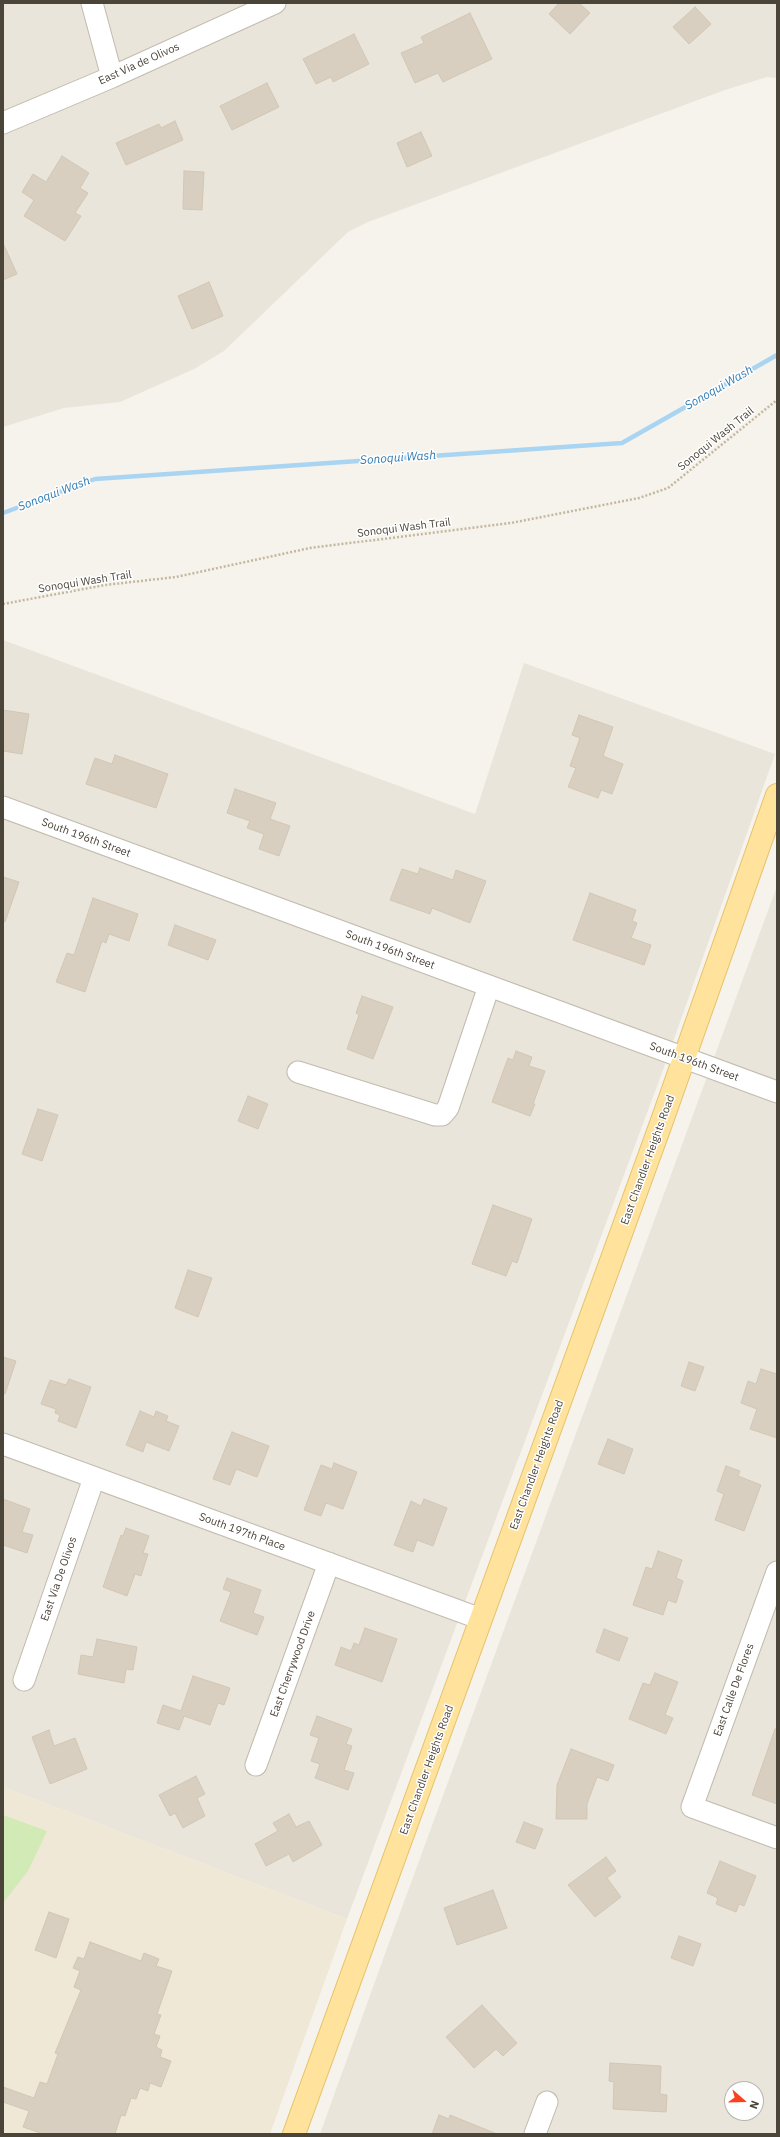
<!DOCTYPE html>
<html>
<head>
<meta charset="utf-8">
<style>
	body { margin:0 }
	#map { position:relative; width:780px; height:2137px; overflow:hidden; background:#f6f3ec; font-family:"IBM Plex Sans",sans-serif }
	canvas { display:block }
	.frame { position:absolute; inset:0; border:4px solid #4b4439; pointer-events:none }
	.north { position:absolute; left:724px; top:2081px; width:40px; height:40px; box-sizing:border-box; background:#fff; border:1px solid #b7b4b0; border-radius:50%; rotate:110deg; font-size:11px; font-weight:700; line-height:16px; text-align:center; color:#4b4439 }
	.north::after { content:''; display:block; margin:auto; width:14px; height:18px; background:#fc3f1d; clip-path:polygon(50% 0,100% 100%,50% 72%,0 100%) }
</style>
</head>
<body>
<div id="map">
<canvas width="780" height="2137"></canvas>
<div class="frame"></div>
<div class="north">N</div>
</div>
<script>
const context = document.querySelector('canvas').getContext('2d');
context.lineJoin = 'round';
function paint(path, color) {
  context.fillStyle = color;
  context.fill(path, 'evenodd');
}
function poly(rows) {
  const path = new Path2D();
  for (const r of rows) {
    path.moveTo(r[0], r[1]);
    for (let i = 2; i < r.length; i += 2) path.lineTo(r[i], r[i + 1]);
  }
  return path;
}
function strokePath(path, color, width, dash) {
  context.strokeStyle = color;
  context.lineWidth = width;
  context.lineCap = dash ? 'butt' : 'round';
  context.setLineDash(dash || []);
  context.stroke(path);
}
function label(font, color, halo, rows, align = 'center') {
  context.font = font + ' "IBM Plex Sans",sans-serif';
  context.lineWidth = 3;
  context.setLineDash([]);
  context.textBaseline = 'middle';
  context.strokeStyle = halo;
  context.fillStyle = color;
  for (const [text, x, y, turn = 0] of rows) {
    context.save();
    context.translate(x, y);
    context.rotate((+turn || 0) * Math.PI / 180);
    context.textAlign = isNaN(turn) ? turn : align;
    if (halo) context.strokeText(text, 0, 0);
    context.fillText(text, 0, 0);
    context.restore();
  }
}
const residential = poly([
	[3,3,777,3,777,78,767,77,725,90,368,222,348,232,224,351,194,369,120,402,64,408,3,427],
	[3,640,475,814,524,663,775,754,663,1070,347,1919,3,1787],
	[777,886,777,2134,320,2134,390,1940],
	[732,2089,756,2089,756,2113,732,2113]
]);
const education = poly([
	[3,1787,347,1919,270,2134,3,2134]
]);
const green = poly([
	[3,1815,47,1831,28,1871,3,1903]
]);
const stream = poly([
	[3,513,95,479,622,443,777,355]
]);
const building = poly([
	[559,3,579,3,590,13,570,34,549,14,559,3],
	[695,7,711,24,689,44,673,27,695,7],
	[470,13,492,59,443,82,438,73,415,83,401,53,424,43,421,37,470,13],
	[354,34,369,64,333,82,331,77,316,84,303,59,354,34],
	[267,83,279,107,232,130,220,106,267,83],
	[175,121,183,140,126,165,116,143,159,124,161,128,175,121],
	[421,132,432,156,407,167,397,143,421,132],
	[62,156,89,173,80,188,88,193,75,213,81,216,65,241,24,216,34,200,22,192,33,174,46,182,62,156],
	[184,171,204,172,202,210,183,209,184,171],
	[3,243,17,274,3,280,3,243],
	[209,282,223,316,192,329,178,296,209,282],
	[3,710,29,714,22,754,3,751,3,710],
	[579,715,613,727,603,756,623,764,612,794,601,790,598,798,568,787,576,768,570,766,580,738,572,735,579,715],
	[115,755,168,774,156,808,86,784,95,758,112,764,115,755],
	[235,789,276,803,270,819,290,826,279,856,259,849,264,834,247,828,250,821,227,813,235,789],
	[420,868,453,880,456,870,486,881,470,923,432,908,430,914,390,900,402,869,418,874,420,868],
	[3,877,19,882,5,922,3,921,3,877],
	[590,893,636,910,632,921,637,923,631,938,651,945,644,965,573,940,590,893],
	[93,898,138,914,129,941,109,934,106,943,102,941,85,992,56,982,67,953,74,955,93,898],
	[175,925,216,940,208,960,168,945,175,925],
	[362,996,393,1007,373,1059,347,1049,359,1015,356,1013,362,996],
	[516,1051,532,1057,529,1066,545,1071,533,1104,535,1104,530,1116,492,1102,508,1058,513,1060,516,1051],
	[248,1096,268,1104,258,1129,238,1121,248,1096],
	[38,1109,58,1115,42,1161,22,1154,38,1109],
	[493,1205,532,1219,517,1263,512,1261,506,1276,472,1264,493,1205],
	[188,1270,212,1278,198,1317,175,1308,188,1270],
	[3,1357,16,1361,5,1394,3,1393,3,1357],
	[689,1362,704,1367,695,1391,681,1386,689,1362],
	[761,1369,777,1374,777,1438,750,1429,757,1409,741,1403,748,1381,756,1384,761,1369],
	[69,1379,91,1387,76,1428,58,1421,60,1415,55,1413,56,1409,41,1404,50,1380,66,1385,69,1379],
	[140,1411,154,1417,156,1411,168,1416,166,1421,179,1426,169,1451,146,1442,143,1452,126,1445,140,1411],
	[232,1432,269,1446,257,1477,236,1469,230,1485,213,1479,232,1432],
	[608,1439,633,1449,624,1474,598,1464,608,1439],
	[334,1463,357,1472,343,1509,326,1503,321,1516,304,1510,321,1465,332,1469,334,1463],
	[726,1466,740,1471,738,1476,761,1485,744,1531,715,1520,724,1494,717,1491,726,1466],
	[3,1499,30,1509,22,1532,33,1535,27,1553,3,1545,3,1499],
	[424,1499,447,1508,433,1546,417,1540,413,1552,394,1545,411,1501,421,1506,424,1499],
	[126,1528,149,1536,143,1553,148,1554,141,1576,135,1574,127,1596,103,1587,121,1535,123,1536,126,1528],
	[658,1551,682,1560,676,1578,683,1581,676,1603,668,1600,663,1615,633,1605,646,1567,652,1569,658,1551],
	[227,1578,261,1590,253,1613,264,1617,257,1635,220,1621,231,1592,223,1589,227,1578],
	[365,1628,397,1639,382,1682,335,1665,341,1647,351,1651,354,1643,359,1645,365,1628],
	[604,1629,628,1638,619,1661,596,1652,604,1629],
	[97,1639,137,1647,133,1670,126,1669,124,1683,78,1674,81,1655,93,1657,97,1639],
	[655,1673,678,1682,665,1715,673,1718,666,1734,629,1719,643,1683,650,1685,655,1673],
	[193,1676,230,1688,224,1705,218,1703,210,1725,184,1716,179,1730,157,1723,163,1705,181,1711,193,1676],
	[317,1716,352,1729,346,1744,352,1746,344,1770,354,1773,348,1790,315,1778,320,1764,311,1761,319,1738,310,1735,317,1716],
	[775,1729,777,1730,777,1804,752,1795,775,1729],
	[49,1730,54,1746,75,1738,87,1769,50,1784,32,1737,49,1730],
	[571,1749,614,1765,608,1781,597,1777,587,1804,587,1819,556,1819,557,1785,571,1749],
	[196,1776,205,1794,197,1798,205,1816,183,1828,175,1813,170,1816,159,1795,196,1776],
	[289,1814,296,1827,309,1821,322,1845,293,1862,289,1854,266,1866,255,1844,278,1831,273,1823,289,1814],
	[524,1822,543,1829,535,1849,516,1842,524,1822],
	[606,1857,616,1871,607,1878,621,1897,595,1917,568,1885,606,1857],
	[720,1861,756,1876,744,1906,739,1904,736,1912,716,1904,718,1898,707,1893,720,1861],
	[493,1890,507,1928,457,1945,444,1908,493,1890],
	[49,1912,69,1919,56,1958,35,1950,49,1912],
	[679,1936,701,1944,693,1966,671,1958,679,1936],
	[90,1942,141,1961,144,1953,159,1959,156,1966,172,1971,157,2014,161,2015,154,2034,160,2036,156,2047,162,2050,160,2057,171,2061,161,2087,150,2083,148,2091,140,2088,136,2099,131,2098,125,2116,121,2115,115,2134,43,2134,23,2127,29,2111,3,2102,3,2087,34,2098,40,2082,47,2084,58,2054,55,2053,81,1990,74,1987,80,1971,73,1968,78,1957,84,1959,90,1942],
	[482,2005,517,2043,503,2056,496,2049,474,2068,446,2037,482,2005],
	[610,2063,661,2066,660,2094,667,2095,666,2112,613,2109,614,2082,609,2081,610,2063],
	[439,2115,449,2119,450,2115,497,2134,432,2134,439,2115]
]);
const path = poly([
	[3,604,105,585,176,577,310,548,511,523,639,498,668,488,777,400]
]);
const minor = poly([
	[92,3,112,77],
	[3,123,112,77,275,3],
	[3,807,777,1092],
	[298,1072,435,1115,442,1115,448,1108,489,986],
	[3,1444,481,1619],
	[777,1572,692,1807,777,1838],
	[24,1680,94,1478],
	[256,1765,329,1563],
	[535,2134,547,2102]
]);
const major = poly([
	[294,2134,663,1118,777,795]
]);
const streetNames = [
	["East Via de Olivos",139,64,-24],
	["Sonoqui Wash Trail",716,439,-39],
	["Sonoqui Wash Trail",404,528,-7],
	["Sonoqui Wash Trail",85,582,-9],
	["South 196th Street",86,838,20],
	["South 196th Street",390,950,20],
	["South 196th Street",694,1062,20],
	["East Chandler Heights Road",648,1160,-70],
	["East Chandler Heights Road",537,1465,-70],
	["South 197th Place",242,1532,20],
	["East Via De Olivos",59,1579,-71],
	["East Cherrywood Drive",293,1664,-70],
	["East Calle De Flores",734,1690,-70],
	["East Chandler Heights Road",427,1770,-70]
];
const waterNames = [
	["Sonoqui Wash",719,388,-30],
	["Sonoqui Wash",398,458,-4],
	["Sonoqui Wash",54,494,-21]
];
paint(residential, '#eae5da');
paint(education, '#efe8d6');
paint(green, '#d2eab5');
strokePath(stream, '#a9d4f2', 4.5);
paint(building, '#d8cfc1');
strokePath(building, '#d3c7b4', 1);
strokePath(minor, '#c2bbae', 23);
strokePath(major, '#e6c16a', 24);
strokePath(path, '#c4b79f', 2.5, [2, 2]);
strokePath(minor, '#fff', 21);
strokePath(major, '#ffe39c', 22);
label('11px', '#4b4439', '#fff', streetNames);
label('italic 12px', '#2e7ab2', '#fff', waterNames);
</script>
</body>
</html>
